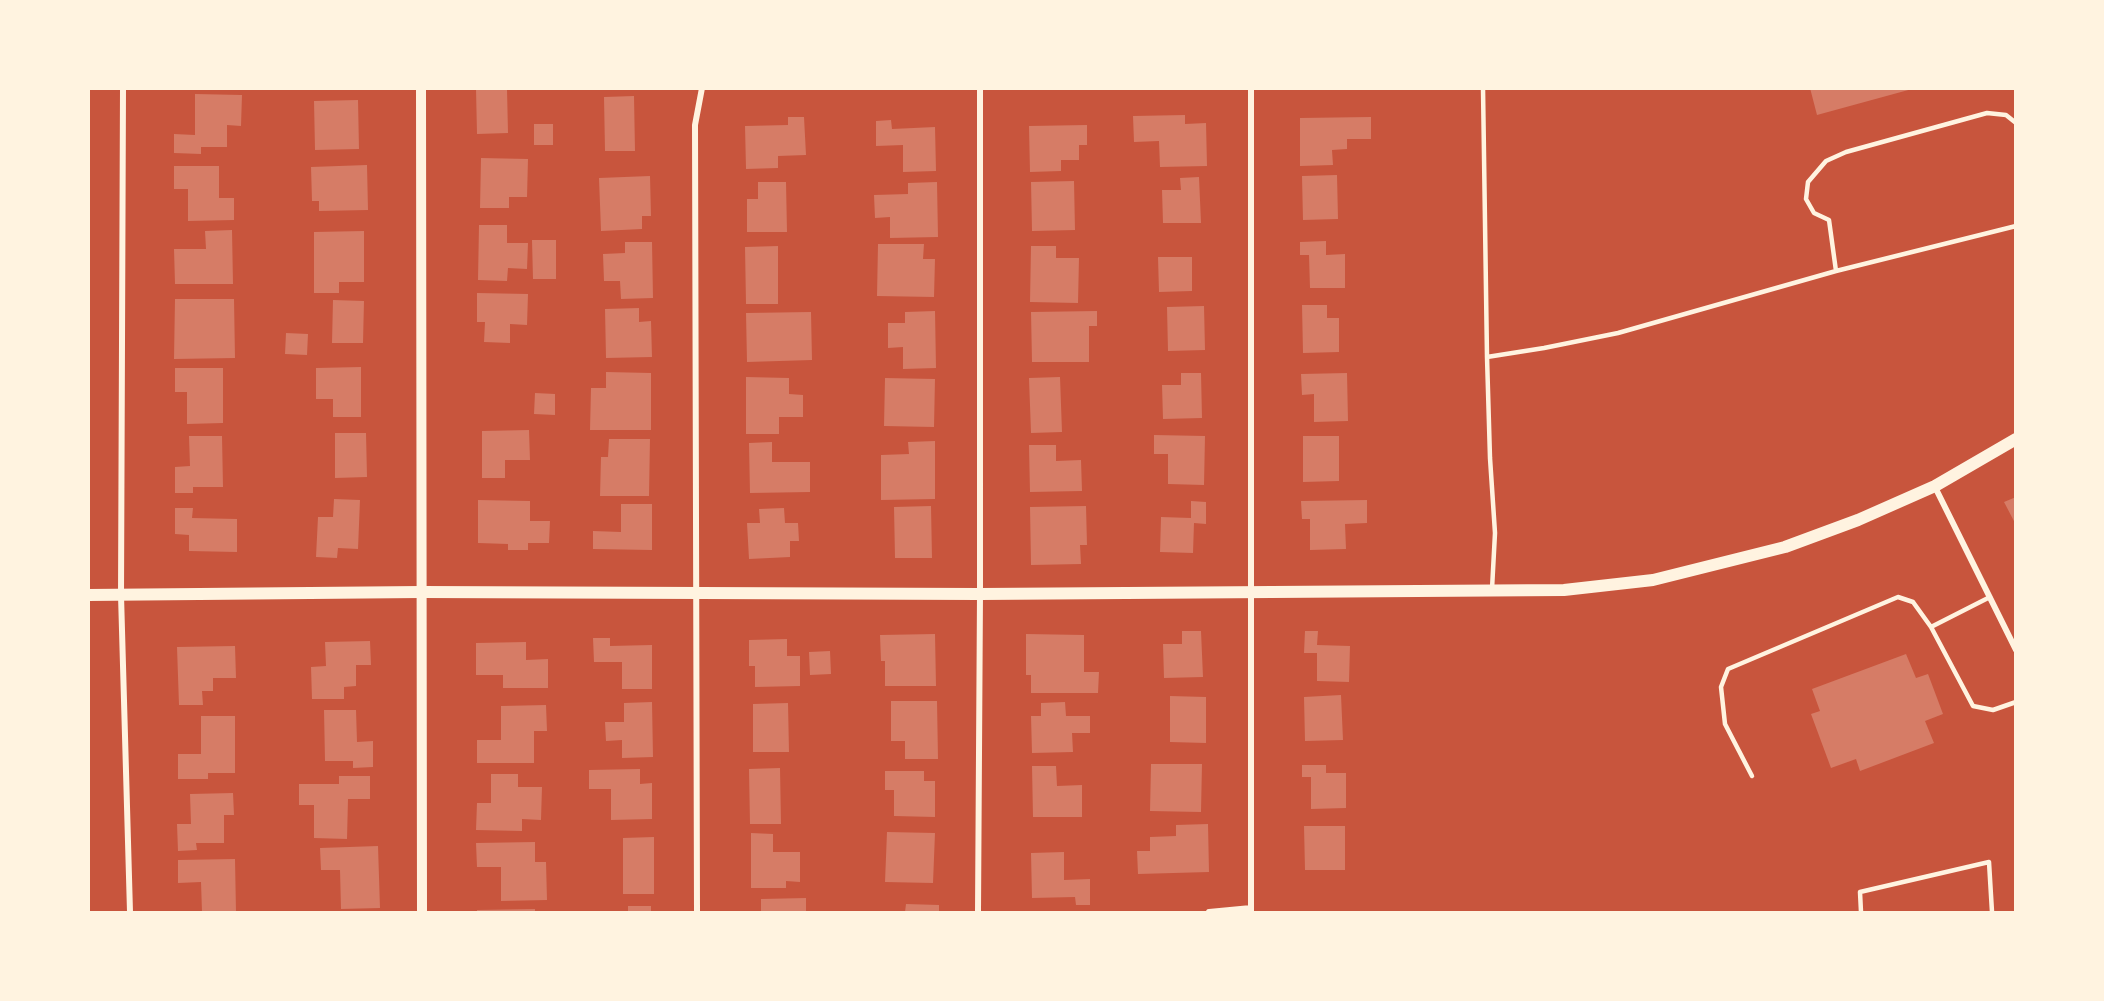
<!DOCTYPE html>
<html>
<head>
<meta charset="utf-8">
<style>
	body { margin:0 }
	#map { position:relative; width:2104px; height:1001px; overflow:hidden; background:#c8553d; font-family:"PT Sans Narrow",sans-serif }
	canvas { display:block }
	.frame { position:absolute; inset:0; border:90px solid #fff3e0; pointer-events:none }
</style>
</head>
<body>
<div id="map">
<canvas width="2104" height="1001"></canvas>
<div class="frame"></div>
</div>
<script>
const context = document.querySelector('canvas').getContext('2d');
context.lineJoin = 'round';
function paint(path, color) {
  context.fillStyle = color;
  context.fill(path, 'evenodd');
}
function poly(rows) {
  const path = new Path2D();
  for (const r of rows) {
    path.moveTo(r[0], r[1]);
    for (let i = 2; i < r.length; i += 2) path.lineTo(r[i], r[i + 1]);
  }
  return path;
}
function strokePath(path, color, width, dash) {
  context.strokeStyle = color;
  context.lineWidth = width;
  context.lineCap = dash ? 'butt' : 'round';
  context.setLineDash(dash || []);
  context.stroke(path);
}
const building = poly([
	[1810,88,1912,88,1912,89,1817,115],
	[476,89,507,89,508,133,477,134],
	[195,94,242,95,241,126,227,125,227,147,201,147,201,154,174,153,174,134,195,135],
	[634,96,635,151,605,151,604,97],
	[358,100,359,149,315,150,314,101],
	[1185,115,1185,124,1206,123,1207,166,1160,167,1159,141,1134,142,1133,116],
	[788,117,804,117,806,155,778,156,778,168,746,169,745,126,788,125],
	[1371,117,1371,139,1347,139,1347,149,1332,150,1333,165,1300,166,1300,118],
	[891,120,892,129,935,127,936,171,903,172,903,145,876,146,876,121],
	[534,124,553,124,553,145,534,145],
	[1087,125,1087,145,1079,145,1079,160,1061,160,1061,171,1030,172,1029,126],
	[481,158,528,159,527,197,509,197,509,208,480,208],
	[367,165,368,210,319,211,319,201,312,201,311,167],
	[174,166,219,166,219,198,234,198,234,220,188,221,188,189,174,189],
	[1337,175,1338,219,1303,220,1302,176],
	[650,176,651,216,642,216,642,229,601,231,599,178],
	[1199,177,1201,223,1163,223,1162,190,1181,190,1180,178],
	[1074,181,1075,230,1032,231,1031,182],
	[758,182,786,182,787,232,747,232,747,199,758,199],
	[937,182,938,237,890,238,890,217,875,218,874,195,908,194,908,183],
	[479,225,507,225,507,243,528,243,527,269,508,268,507,281,478,280],
	[232,230,233,284,175,284,174,249,206,249,205,231],
	[364,231,364,282,339,282,339,293,314,293,314,232],
	[532,240,556,240,556,279,533,279],
	[1326,241,1326,255,1345,254,1345,288,1310,288,1309,255,1300,255,1300,242],
	[625,242,652,242,653,298,621,299,620,281,604,281,603,254,625,253],
	[878,244,924,244,923,259,935,259,934,297,877,296],
	[778,246,778,304,746,304,745,247],
	[1031,246,1056,246,1056,258,1079,258,1078,303,1030,302],
	[1158,257,1192,257,1192,291,1159,292],
	[477,293,528,294,527,325,510,324,510,343,484,342,485,322,477,322],
	[175,299,234,299,235,358,174,359],
	[333,300,364,301,363,343,332,343],
	[1302,305,1327,305,1327,318,1339,318,1339,352,1303,353],
	[1204,306,1205,350,1168,351,1167,307],
	[639,308,639,322,651,321,652,357,606,358,605,309],
	[935,311,936,368,903,369,903,347,888,348,888,323,905,323,905,312],
	[1097,311,1097,326,1089,326,1089,362,1032,362,1031,312],
	[811,312,812,360,747,362,746,313],
	[286,333,308,334,307,355,285,354],
	[361,367,361,417,333,417,333,399,316,399,316,368],
	[175,368,223,368,223,423,187,424,187,392,175,392],
	[606,372,651,373,651,430,590,430,591,388,606,388],
	[1181,373,1201,373,1202,418,1163,419,1162,385,1181,385],
	[1347,373,1348,421,1314,422,1314,394,1302,395,1301,374],
	[746,377,789,378,789,394,803,395,803,417,779,417,779,434,746,434],
	[1060,377,1062,432,1031,433,1029,378],
	[885,378,935,379,934,427,884,426],
	[535,393,555,394,555,415,534,414],
	[529,430,530,460,505,460,505,478,482,478,482,431],
	[335,433,366,433,367,477,335,478],
	[1154,435,1205,436,1204,485,1168,484,1168,454,1154,454],
	[189,436,222,436,223,487,193,487,193,493,175,493,175,467,190,466],
	[1303,436,1339,436,1339,481,1303,482],
	[609,439,650,439,649,496,600,496,601,457,608,457],
	[935,441,935,499,881,500,881,455,909,454,908,442],
	[772,442,772,462,810,462,810,492,750,493,749,443],
	[1029,445,1056,445,1056,461,1081,460,1082,491,1030,492],
	[2016,497,2016,525,2004,502],
	[334,499,360,500,358,549,338,548,337,558,316,557,318,517,333,517],
	[478,500,530,501,530,521,550,521,549,543,528,543,528,550,508,550,508,544,478,543],
	[1367,500,1367,523,1345,524,1346,549,1310,550,1310,519,1302,519,1301,501],
	[1191,501,1206,502,1206,524,1194,523,1193,553,1160,552,1161,517,1191,518],
	[621,504,652,504,652,550,593,549,593,531,621,532],
	[931,506,932,558,895,558,894,507],
	[1086,506,1087,545,1080,545,1081,564,1031,565,1030,507],
	[175,508,193,508,192,518,237,519,237,552,189,551,189,535,175,534],
	[784,508,785,523,798,523,799,541,790,541,790,557,749,559,747,523,760,523,759,509],
	[1182,631,1201,631,1203,677,1164,678,1163,644,1182,644],
	[1305,631,1318,631,1317,645,1350,646,1349,682,1317,681,1317,653,1304,653],
	[935,634,936,686,885,686,885,661,881,661,880,635],
	[1026,634,1084,635,1084,672,1099,672,1098,693,1031,693,1031,675,1026,675],
	[593,638,610,638,610,646,652,645,652,689,622,689,622,662,594,662],
	[787,639,787,656,800,656,800,686,755,687,755,666,749,666,749,640],
	[370,641,371,665,356,665,356,686,344,687,344,699,312,699,311,667,326,666,325,642],
	[526,642,526,660,548,659,548,688,503,688,503,675,476,675,476,643],
	[235,646,236,678,213,678,213,691,202,691,203,705,179,705,177,647],
	[830,651,831,674,810,675,809,652],
	[1906,654,1916,678,1928,674,1943,714,1925,721,1934,743,1860,771,1856,759,1831,768,1811,714,1820,711,1812,689],
	[1341,695,1343,740,1305,741,1304,697],
	[1170,696,1206,697,1206,743,1170,742],
	[891,701,937,701,938,759,905,759,905,741,891,741],
	[652,702,653,757,622,758,622,740,606,741,605,722,624,722,624,703],
	[1065,702,1066,716,1090,716,1090,733,1072,733,1073,752,1032,753,1031,716,1041,716,1041,703],
	[788,703,789,752,753,752,753,704],
	[546,705,547,731,534,731,534,763,477,763,477,740,501,740,501,706],
	[324,710,356,710,357,742,373,741,373,767,353,768,353,761,325,761],
	[201,716,235,716,235,773,208,773,208,779,178,779,178,754,201,754],
	[1151,764,1202,764,1201,812,1150,811],
	[1302,765,1326,765,1326,773,1346,773,1346,808,1311,809,1311,777,1302,777],
	[1032,766,1056,766,1057,786,1082,785,1082,817,1033,817],
	[780,768,781,824,750,824,749,769],
	[640,769,640,784,652,783,652,819,611,820,611,789,589,789,589,770],
	[885,771,924,771,924,781,935,781,935,817,894,816,894,790,885,790],
	[491,774,518,774,518,787,542,787,541,820,522,819,522,831,476,830,477,803,491,803],
	[339,776,370,776,370,799,348,799,347,839,314,838,314,805,299,805,299,784,339,784],
	[233,793,234,815,224,815,224,843,196,843,197,850,178,851,177,824,191,824,190,794],
	[1208,824,1209,872,1138,874,1137,851,1150,851,1150,837,1176,836,1176,825],
	[1304,826,1345,826,1345,870,1305,870],
	[887,832,935,833,933,883,885,882],
	[751,833,773,834,773,852,800,852,800,882,786,881,786,888,751,888],
	[654,837,654,894,623,894,623,838],
	[535,842,535,862,546,862,547,900,501,901,501,867,477,867,476,843],
	[378,846,380,908,341,909,340,870,321,870,320,848],
	[1064,852,1064,880,1090,879,1090,905,1076,905,1075,897,1032,898,1031,853],
	[235,859,236,912,202,912,201,882,178,883,178,860],
	[806,898,806,912,761,912,761,899],
	[906,904,939,905,939,912,905,912],
	[628,906,651,906,651,912,628,912],
	[535,909,535,912,477,912,477,910]
]);
const service = poly([
	[1483,88,1487,357,1490,458,1495,533,1492,589],
	[1836,271,1829,220,1814,213,1806,199,1808,182,1826,161,1846,152,1987,113,2006,115,2016,123],
	[1487,357,1544,348,1618,333,1836,271,2016,226],
	[1990,597,1931,627,1973,706,1993,710,2016,702],
	[1752,776,1725,724,1721,687,1728,669,1898,597,1913,602,1931,627],
	[1861,912,1860,892,1989,862,1992,912]
]);
const minor = poly([
	[123,88,121,595,130,912],
	[1935,487,2016,650],
	[697,912,695,125,702,88],
	[978,912,980,594,980,88],
	[1209,912,1251,908],
	[1251,912,1251,88]
]);
const tertiary = poly([
	[421,88,422,912]
]);
const secondary = poly([
	[88,595,421,592,980,594,1564,590,1653,580,1785,547,1858,520,1935,486,2016,439]
]);
paint(building, '#d67c66');
strokePath(service, '#fff3e0', 4.5);
strokePath(minor, '#fff3e0', 6);
strokePath(tertiary, '#fff3e0', 10);
strokePath(secondary, '#fff3e0', 12);
</script>
</body>
</html>
